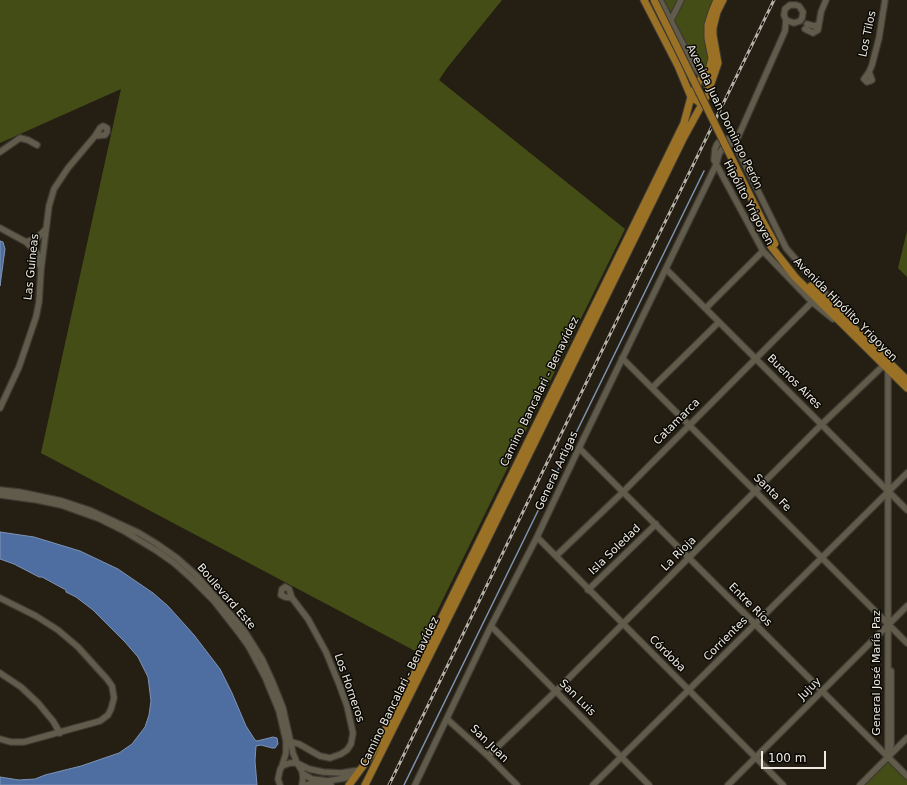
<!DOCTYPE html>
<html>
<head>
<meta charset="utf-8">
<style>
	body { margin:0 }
	#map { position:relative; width:907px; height:785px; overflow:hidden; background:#241f12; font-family:"DejaVu Sans",sans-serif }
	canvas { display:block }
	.scale { position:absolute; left:761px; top:751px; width:65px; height:18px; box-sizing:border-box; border:2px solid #eeeae2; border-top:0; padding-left:5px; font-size:12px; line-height:14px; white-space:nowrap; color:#eeeae2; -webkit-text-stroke:3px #0b0905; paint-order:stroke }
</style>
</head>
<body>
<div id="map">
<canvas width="907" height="785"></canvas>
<div class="scale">100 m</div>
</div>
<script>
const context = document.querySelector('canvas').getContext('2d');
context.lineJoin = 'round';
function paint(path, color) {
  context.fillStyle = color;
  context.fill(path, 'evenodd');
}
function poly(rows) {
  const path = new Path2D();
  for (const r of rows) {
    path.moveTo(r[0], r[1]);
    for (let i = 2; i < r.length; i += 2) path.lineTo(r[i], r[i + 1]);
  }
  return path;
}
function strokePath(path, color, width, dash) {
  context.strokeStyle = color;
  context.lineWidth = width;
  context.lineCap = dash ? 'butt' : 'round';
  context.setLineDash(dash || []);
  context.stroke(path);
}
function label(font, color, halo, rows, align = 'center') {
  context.font = font + ' "DejaVu Sans",sans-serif';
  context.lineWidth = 3;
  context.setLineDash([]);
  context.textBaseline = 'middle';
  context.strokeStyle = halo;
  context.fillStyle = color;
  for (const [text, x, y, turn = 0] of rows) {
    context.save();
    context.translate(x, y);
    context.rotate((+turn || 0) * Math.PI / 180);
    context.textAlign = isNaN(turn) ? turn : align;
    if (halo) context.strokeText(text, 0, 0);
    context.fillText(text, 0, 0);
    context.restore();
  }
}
const green = poly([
	[0,0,502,0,447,68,439,80,625,229,417,652,41,453,121,89,0,143],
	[664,0,679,0,673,12,669,11],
	[683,0,715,0,708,54,709,62,706,68,704,69,699,67,675,23,674,18],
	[907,231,907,277,898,268],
	[888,761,907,779,907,785,864,785]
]);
const water = poly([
	[0,241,3,242,5,249,0,286,0,241],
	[0,532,34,537,80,551,118,569,153,593,168,606,194,635,220,669,232,693,246,726,255,740,257,741,273,737,277,738,278,744,275,748,272,748,261,745,256,746,255,761,257,785,0,785,0,777,19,780,35,779,45,775,81,766,119,753,132,744,145,727,149,715,151,701,148,677,138,657,125,642,93,610,76,597,66,592,66,590,42,577,39,577,14,564,0,559,0,532]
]);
const stream = poly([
	[404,785,704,171]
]);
const minor = poly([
	[660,0,696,69,703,77,709,90],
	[671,20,681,0],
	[807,24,814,26,818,25],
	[805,29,813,33,818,30,821,12,826,0],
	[869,72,872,80,870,81,867,82,864,79,869,72,872,65,879,38,885,0],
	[0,152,20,138,28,140,37,145],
	[0,228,26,242],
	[40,266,37,253,26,242,37,238,46,229],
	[666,269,907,510],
	[706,308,763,251],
	[833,319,812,302,763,251,714,160,715,149,717,144,721,140,728,139,734,142,786,248,840,310],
	[622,358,907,643],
	[888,369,888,756],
	[652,388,719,322],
	[0,408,19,367,36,317,39,302,41,270,49,206,54,189,68,168,95,136,100,128,103,126,107,128,107,132,105,135,95,136],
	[579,448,907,776],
	[0,490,19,492,62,501,89,510,139,533,157,544,177,558,196,575,232,616,245,632,262,659,273,683,283,708,293,753,297,763,309,769,323,772,341,773,360,770],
	[0,495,37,500,61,505,100,519,124,531,157,551,174,563,192,579,214,601,239,633,249,647,265,677,279,711,286,741,286,753,282,766],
	[537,537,783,785],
	[556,556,623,492,812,302],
	[285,587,289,589,292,598,285,597,281,595,282,589,285,587],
	[588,590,656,524],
	[0,598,36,616,58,630,78,647,107,679,112,686,114,698,111,709,108,715,100,721,24,742,11,742,0,739],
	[491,626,649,785],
	[0,673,21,687,38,703,53,721,60,733],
	[447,719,488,756,517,785],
	[288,741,299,744,320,756,330,758,341,754,347,750,351,744,353,733,347,706,339,684,326,652,308,619,292,598],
	[889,752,891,745,891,671],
	[488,756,556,691,822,424,884,365],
	[303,774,312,779,328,781,345,778,356,774],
	[280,785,278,779,280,770,282,766,290,763,297,763,302,771,303,778,302,785],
	[306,785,315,783,331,785],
	[415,785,491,626,537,537,579,448,716,165,719,154,723,148,734,142,738,137,785,31,786,20,784,15,785,9,790,5,796,5,799,6,803,12,802,18,800,21,794,23,786,20],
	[593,785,907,473],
	[728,785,907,606],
	[860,785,907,738]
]);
const major = poly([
	[644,0,678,66,691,97,702,104],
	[770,245,795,277,907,388],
	[811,286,907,380],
	[349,785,372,754,400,703,684,123,691,97,695,88,700,80,709,70,712,58,708,38,708,25,712,12,717,0],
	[365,785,483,548,684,137,707,95,718,63,713,35,713,28,717,12,723,0]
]);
const rail = poly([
	[389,785,774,0]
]);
const majorBridge = poly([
	[654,0,763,222,775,244]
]);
const streetNames = [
	["Los Tilos",868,34,-78],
	["Avenida Juan Domingo Perón",724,117,64],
	["Hipólito Yrigoyen",748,203,62],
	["Las Guineas",32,267,-84],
	["Avenida Hipólito Yrigoyen",845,310,45],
	["Buenos Aires",794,382,45],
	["Camino Bancalari - Benavídez",540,392,-64],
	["Catamarca",677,422,-45],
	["General Artigas",557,471,-65],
	["Santa Fe",772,493,45],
	["Isla Soledad",615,550,-44],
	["La Rioja",679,554,-45],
	["Boulevard Este",226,597,49],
	["Entre Ríos",750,605,45],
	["Corrientes",726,639,-45],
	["Córdoba",667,654,45],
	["General José María Paz",877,673,-90],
	["Los Horneros",349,688,71],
	["Jujuy",810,689,-45],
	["Camino Bancalari - Benavídez",400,692,-64],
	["San Luis",577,698,45],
	["San Juan",489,744,44]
];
paint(green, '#454d17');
paint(water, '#4e6ea1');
strokePath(water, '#7e93b4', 1);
strokePath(stream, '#7e93b4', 1.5);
strokePath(minor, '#3e3a32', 8);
strokePath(major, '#3e3a32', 9);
strokePath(minor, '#615b4c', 5.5);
strokePath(major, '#9a7125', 7);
strokePath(rail, '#b6b2a9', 3);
strokePath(rail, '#0b0905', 1.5, [4.5]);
strokePath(majorBridge, '#3e3a32', 9, []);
strokePath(majorBridge, '#9a7125', 7);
label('11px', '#eeeae2', '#0b0905', streetNames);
</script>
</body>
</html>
